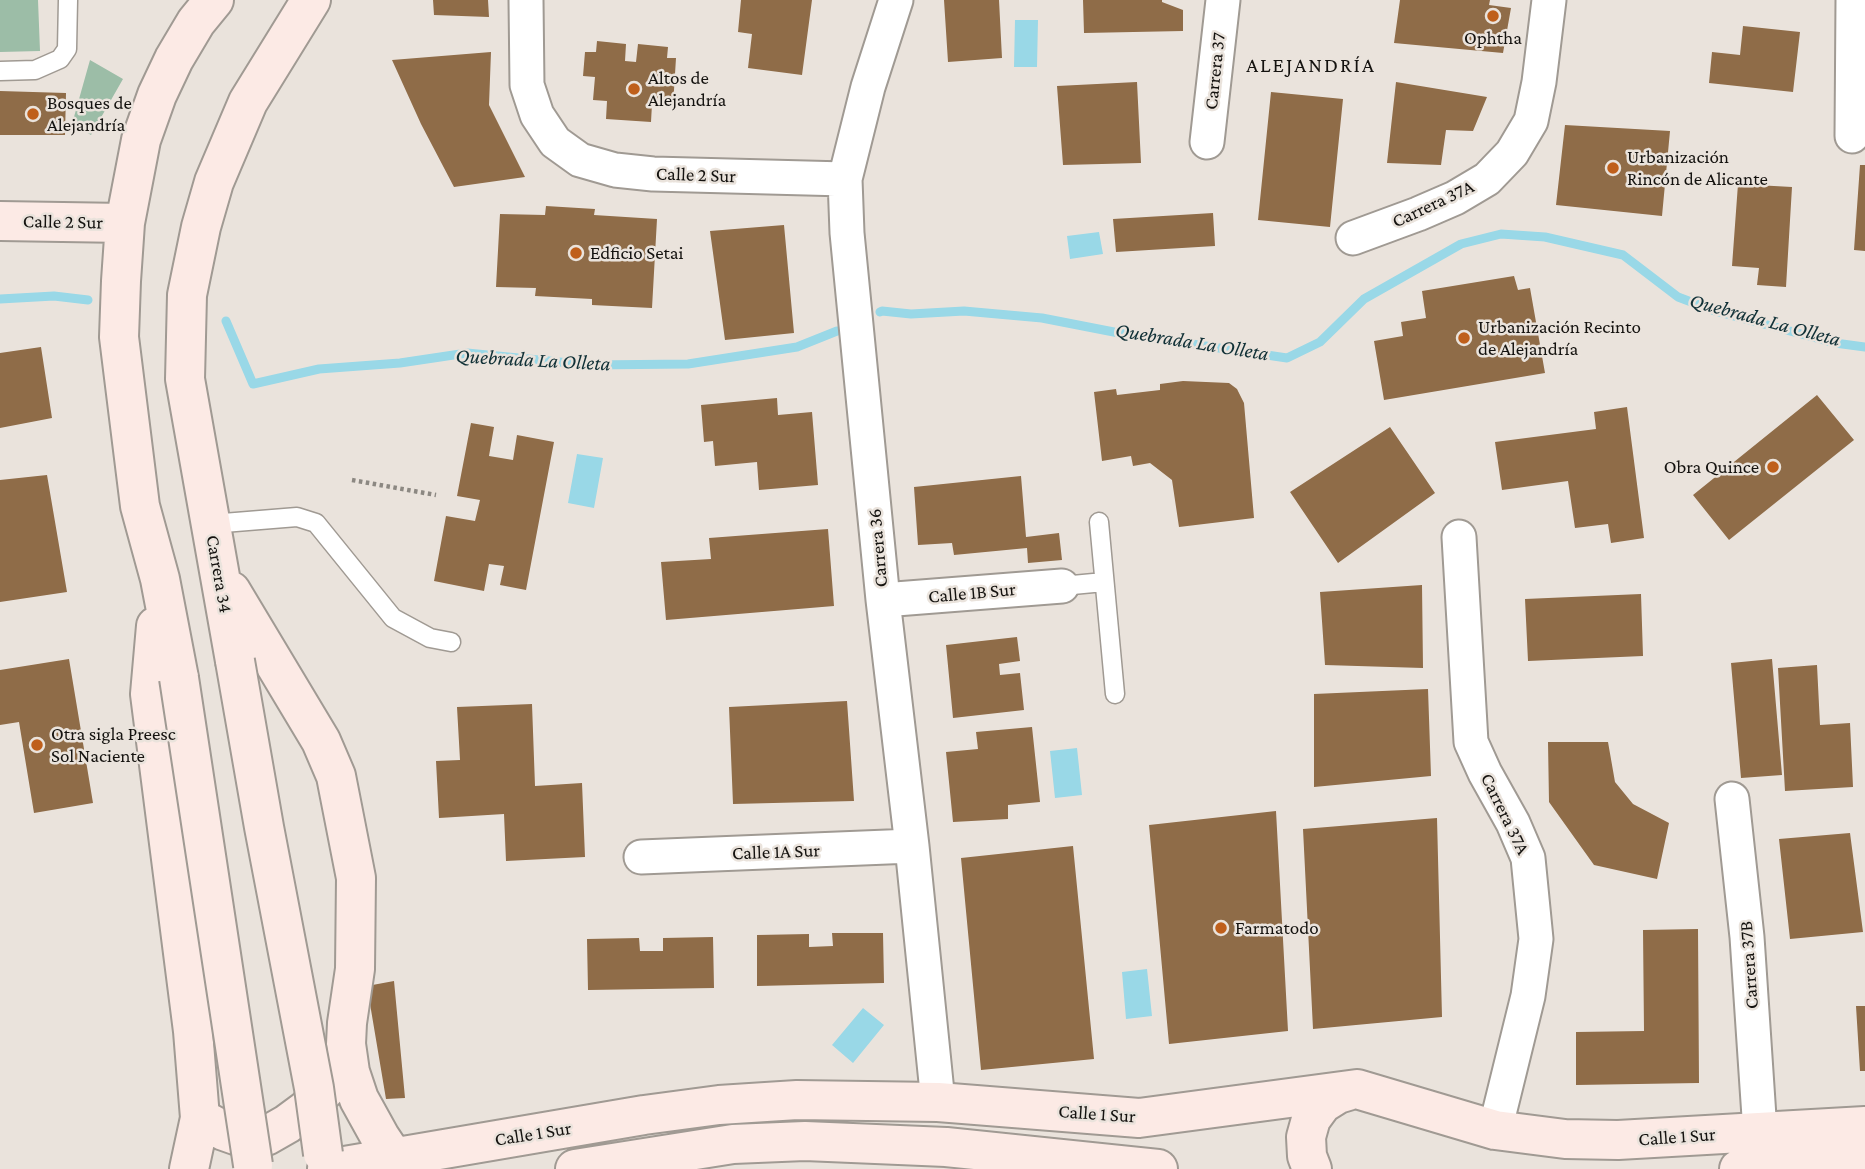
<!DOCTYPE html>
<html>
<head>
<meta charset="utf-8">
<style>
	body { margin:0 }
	canvas { display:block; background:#eae3dc }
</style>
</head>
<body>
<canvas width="1865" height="1169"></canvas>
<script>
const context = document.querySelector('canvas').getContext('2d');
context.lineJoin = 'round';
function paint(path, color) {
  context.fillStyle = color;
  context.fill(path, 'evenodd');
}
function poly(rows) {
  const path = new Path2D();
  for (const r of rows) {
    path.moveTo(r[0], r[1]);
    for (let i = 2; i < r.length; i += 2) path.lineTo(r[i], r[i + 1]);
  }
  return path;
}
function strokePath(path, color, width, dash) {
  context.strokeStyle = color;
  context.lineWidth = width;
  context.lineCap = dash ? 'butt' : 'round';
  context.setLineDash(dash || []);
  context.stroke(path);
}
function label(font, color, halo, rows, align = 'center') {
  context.font = font + ' "Crimson Pro",serif';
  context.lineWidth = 5;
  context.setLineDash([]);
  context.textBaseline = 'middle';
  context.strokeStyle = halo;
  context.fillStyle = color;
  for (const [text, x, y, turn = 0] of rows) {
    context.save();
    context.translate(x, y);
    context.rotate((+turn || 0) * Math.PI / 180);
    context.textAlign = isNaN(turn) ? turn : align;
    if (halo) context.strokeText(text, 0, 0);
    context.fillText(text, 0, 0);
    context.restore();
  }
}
const green = poly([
	[0,0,38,0,40,51,0,52],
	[90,60,123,79,91,135,72,124]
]);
const water = poly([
	[1015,20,1038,20,1037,67,1014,67],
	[1099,232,1103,254,1070,259,1067,236],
	[577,454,603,458,594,508,568,503],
	[1077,748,1082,795,1055,798,1050,751],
	[1147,969,1152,1016,1126,1019,1122,972],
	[863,1008,884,1025,853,1063,832,1045]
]);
const stream = poly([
	[0,299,54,296,88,300],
	[880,312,882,311,911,314,964,311,1042,318,1124,334,1287,358,1320,342,1364,299,1461,244,1501,234,1545,237,1623,255,1678,297,1715,311,1835,343,1865,347],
	[226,321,253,384,319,369,400,363,467,353,590,365,688,364,797,347,837,331]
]);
const building = poly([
	[433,0,488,0,489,17,434,15],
	[741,0,812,0,802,75,748,68,752,34,738,32],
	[944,0,999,0,1002,58,948,62],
	[1083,0,1162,0,1162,2,1183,10,1183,31,1084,33],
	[1400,0,1490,0,1489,5,1511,8,1503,53,1394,43],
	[1743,26,1800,32,1793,92,1709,83,1712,52,1740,55],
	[597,41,626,44,625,61,636,62,638,44,668,47,667,58,676,58,673,106,652,104,651,122,606,119,607,101,593,100,595,77,583,76,585,52,596,52],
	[491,52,489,105,525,177,454,187,421,124,392,60],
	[1137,82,1141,163,1063,165,1057,86],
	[1396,82,1487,97,1473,131,1446,130,1441,165,1387,163],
	[0,91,66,93,65,135,0,135],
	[1271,92,1343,99,1330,227,1258,220],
	[1565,125,1670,131,1662,216,1556,205],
	[1860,165,1865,165,1865,251,1854,250],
	[1738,184,1792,187,1786,287,1757,285,1759,268,1732,266],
	[546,206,595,209,594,215,657,219,652,308,592,305,592,299,535,296,536,288,496,287,500,214,545,215],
	[1213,213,1215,246,1116,252,1113,219],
	[784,225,794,333,725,340,710,231],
	[1514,276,1518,290,1530,288,1545,373,1384,400,1374,341,1403,336,1401,322,1426,318,1422,291],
	[41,347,52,418,0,428,0,353],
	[1183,381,1229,383,1237,389,1244,403,1254,518,1179,527,1172,480,1150,463,1133,466,1131,456,1102,461,1094,392,1116,389,1117,395,1160,390,1160,384],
	[1817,395,1854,440,1729,540,1693,495],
	[777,398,778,415,812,412,818,485,759,490,757,462,715,466,713,441,704,442,701,405],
	[1627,407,1644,538,1611,543,1608,524,1575,528,1568,481,1502,490,1495,442,1596,429,1594,412],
	[471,423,494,427,489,456,513,460,517,435,554,442,526,590,500,585,504,566,489,564,484,591,434,581,446,516,475,521,480,500,457,496],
	[1390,427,1435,493,1338,563,1290,492],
	[47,475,67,592,0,602,0,480],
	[1021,476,1026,537,1059,533,1062,560,1028,563,1027,548,954,555,952,543,918,545,914,487],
	[828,529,834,606,666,620,661,562,711,559,709,538],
	[1422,585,1423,668,1325,665,1320,592],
	[1641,594,1643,656,1528,661,1525,599],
	[1017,637,1020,661,999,664,1000,675,1020,673,1024,710,953,718,946,645],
	[69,659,93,803,34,813,19,722,0,725,0,670],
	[1772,659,1782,775,1741,778,1731,663],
	[1817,665,1820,725,1850,723,1853,787,1785,791,1778,668],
	[1428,689,1431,776,1314,787,1314,694],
	[847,701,854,801,733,804,729,707],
	[532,704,535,786,582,783,585,857,506,861,504,814,439,818,436,761,460,760,457,707],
	[1032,727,1040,802,1008,805,1008,819,953,822,946,752,978,749,976,732],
	[1548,742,1608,742,1615,782,1633,804,1669,823,1657,879,1594,865,1549,802],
	[1276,811,1288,1031,1169,1044,1149,825],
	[1437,818,1442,1017,1313,1029,1303,829],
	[1850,833,1863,932,1790,939,1779,839],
	[1073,846,1094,1059,981,1070,961,858],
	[1698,929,1699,1083,1576,1085,1576,1032,1644,1031,1643,930],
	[832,933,883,933,884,983,757,986,757,935,809,934,809,947,833,946],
	[713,937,714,988,588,990,587,939,639,938,640,951,663,951,663,938],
	[394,981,405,1098,386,1099,367,986],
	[1856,1006,1865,1006,1865,1071,1860,1071]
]);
const path = poly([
	[352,480,436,495]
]);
const lane = poly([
	[0,71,35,70,60,59,67,49,68,0],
	[1099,522,1115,694],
	[211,524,297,517,316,523,393,618,430,638,451,642],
	[1062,586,1104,582]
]);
const street = poly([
	[526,0,527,85,537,115,555,142,580,160,615,170,653,174,845,179],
	[896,0,868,87,845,179,847,233,883,600,912,846,938,1102],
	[1852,136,1853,0],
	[1207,142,1223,0],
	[1353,238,1418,214,1455,198,1487,179,1512,153,1531,121,1539,82,1549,0],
	[1459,537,1471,742,1485,773,1513,823,1528,858,1536,939,1528,996,1495,1130],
	[883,600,1062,586],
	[1732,799,1747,937,1760,1132],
	[641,857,912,846]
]);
const secondary = poly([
	[0,221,125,223],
	[231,591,321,741,336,776,356,878,355,969,347,1023,346,1044,350,1072,359,1099,380,1137,394,1158],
	[156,626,150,694,193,1031,200,1118,189,1169],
	[235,661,185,379,187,295,201,227,214,182,248,102,311,0],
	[179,678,160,579,140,506,119,337,121,281,125,223,141,140,157,95,174,59,196,22,214,0],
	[200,1118,224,1131,241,1137,266,1136,287,1124,306,1110,336,1078],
	[327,1169,644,1115,719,1105,797,1100,938,1102,1139,1118,1357,1089,1495,1130,1565,1139,1618,1140,1865,1126],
	[575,1169,733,1144,805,1141,946,1147,1158,1169],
	[1312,1169,1307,1156,1306,1137,1311,1119,1322,1104,1338,1094,1348,1091],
	[1739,1169,1865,1162]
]);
const secondaryBridge = poly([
	[235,661,264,827,314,1088,323,1154],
	[179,678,253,1165]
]);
const markers = [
	[1493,16,7,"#bf5f1b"],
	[634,89,7,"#bf5f1b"],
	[33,114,7,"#bf5f1b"],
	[1613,168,7,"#bf5f1b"],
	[576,253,7,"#bf5f1b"],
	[1464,338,7,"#bf5f1b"],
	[1773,467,7,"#bf5f1b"],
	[37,745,7,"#bf5f1b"],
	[1221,928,7,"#bf5f1b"]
];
const poiNames = [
	["Ophtha",1493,38,"center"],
	["Altos de",648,78],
	["Alejandría",648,100],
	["Bosques de",47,103],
	["Alejandría",47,125],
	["Urbanización",1627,157],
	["Rincón de Alicante",1627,179],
	["Edficio Setai",590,253],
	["Urbanización Recinto",1478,327],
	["de Alejandría",1478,349],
	["Obra Quince",1759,467,"right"],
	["Otra sigla Preesc",51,734],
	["Sol Naciente",51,756],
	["Farmatodo",1235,928]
];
const streetNames = [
	["Carrera 37",1215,71,-84],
	["Calle 2 Sur",696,175,2],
	["Carrera 37A",1433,204,-25],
	["Calle 2 Sur",63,222,1],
	["Carrera 36",878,548,-95],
	["Carrera 34",219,574,80],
	["Calle 1B Sur",972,593,-5],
	["Carrera 37A",1505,814,64],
	["Calle 1A Sur",776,852,-2],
	["Carrera 37B",1749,965,-94],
	["Calle 1 Sur",1097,1114,4],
	["Calle 1 Sur",533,1134,-9],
	["Calle 1 Sur",1677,1137,-4]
];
const neighbourhoodNames = [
	["ALEJANDRÍA",1311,66]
];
const waterNames = [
	["Quebrada La Olleta",1765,320,15],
	["Quebrada La Olleta",1192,342,9],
	["Quebrada La Olleta",533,360,3]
];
paint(green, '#9cbda7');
paint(water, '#99d8e7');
strokePath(stream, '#99d8e7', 9);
paint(building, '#8f6c48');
strokePath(lane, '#a09a93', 21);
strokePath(street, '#a09a93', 37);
strokePath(secondary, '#a09a93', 42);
strokePath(path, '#8c8882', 4.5, [3.5, 3.5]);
strokePath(lane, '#fff', 18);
strokePath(street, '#fff', 33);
strokePath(secondary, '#fceae5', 38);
strokePath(secondaryBridge, '#a09a93', 42, []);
strokePath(secondaryBridge, '#fceae5', 38);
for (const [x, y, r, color] of markers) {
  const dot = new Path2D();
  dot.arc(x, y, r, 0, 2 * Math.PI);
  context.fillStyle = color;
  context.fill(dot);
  strokePath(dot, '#eae3dc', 2.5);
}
label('19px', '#14120f', '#eae3dc', poiNames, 'left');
label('19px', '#14120f', '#eae3dc', streetNames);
context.letterSpacing = '2px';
label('21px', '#14120f', '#eae3dc', neighbourhoodNames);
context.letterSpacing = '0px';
label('italic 21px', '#103036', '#eae3dc', waterNames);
</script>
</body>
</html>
